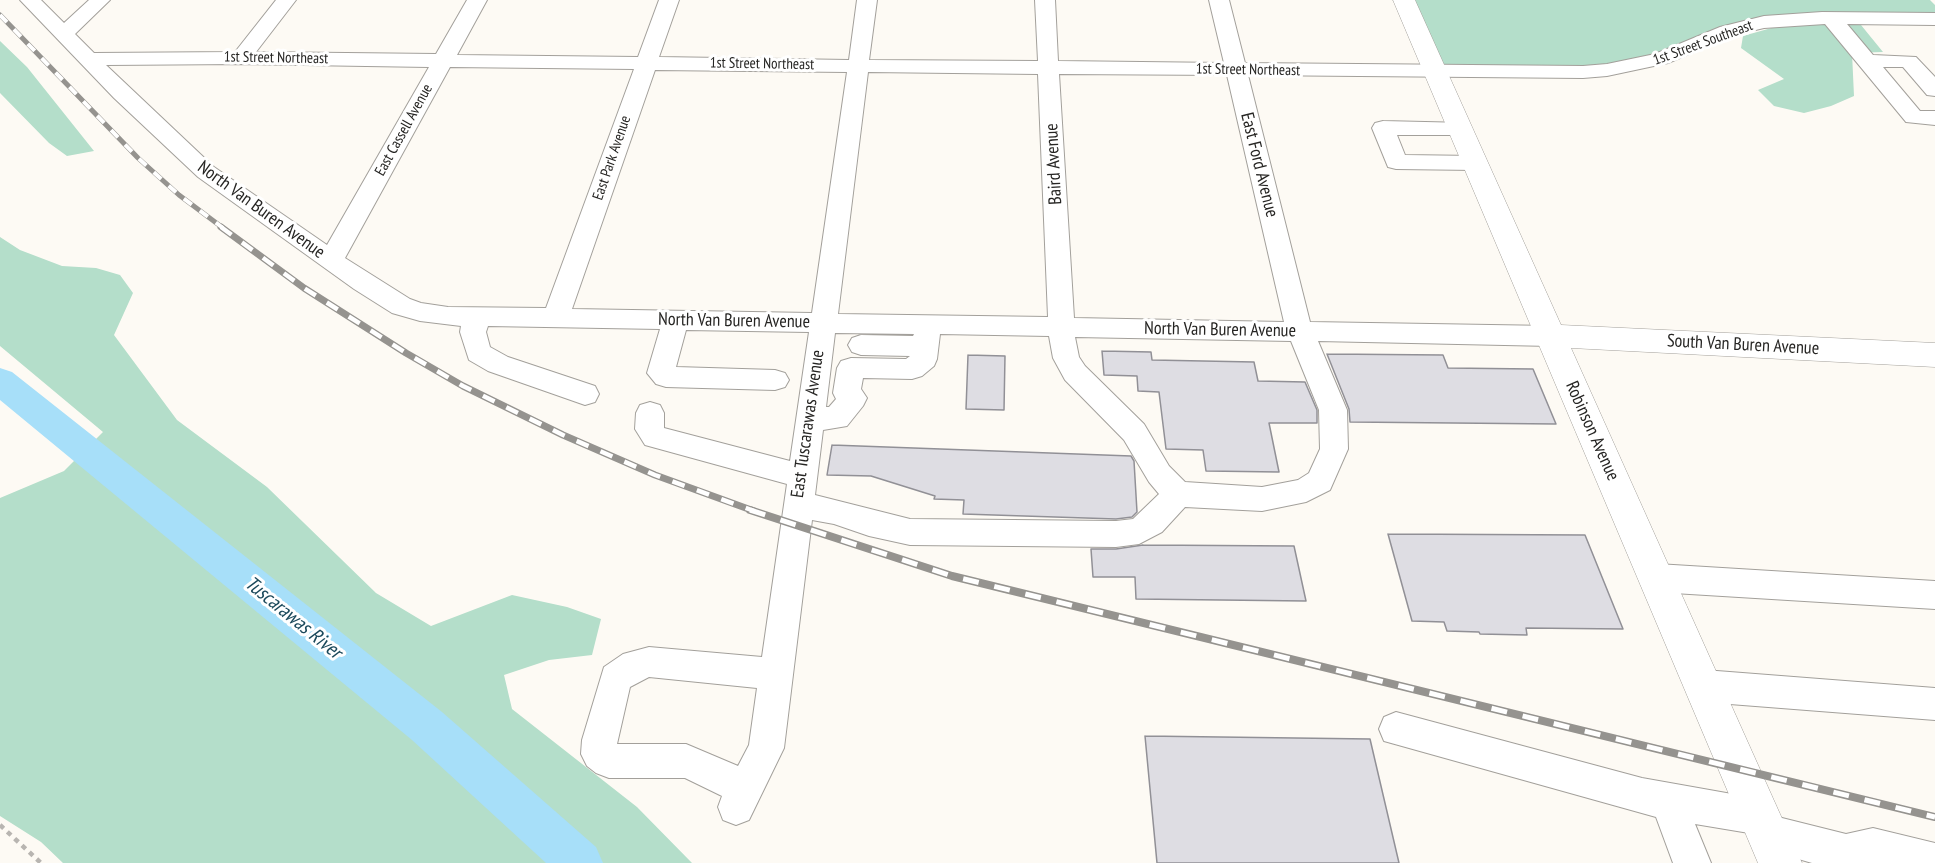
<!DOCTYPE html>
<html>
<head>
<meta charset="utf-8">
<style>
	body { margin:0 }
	canvas { display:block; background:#fdfaf4 }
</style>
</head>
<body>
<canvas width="1935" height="863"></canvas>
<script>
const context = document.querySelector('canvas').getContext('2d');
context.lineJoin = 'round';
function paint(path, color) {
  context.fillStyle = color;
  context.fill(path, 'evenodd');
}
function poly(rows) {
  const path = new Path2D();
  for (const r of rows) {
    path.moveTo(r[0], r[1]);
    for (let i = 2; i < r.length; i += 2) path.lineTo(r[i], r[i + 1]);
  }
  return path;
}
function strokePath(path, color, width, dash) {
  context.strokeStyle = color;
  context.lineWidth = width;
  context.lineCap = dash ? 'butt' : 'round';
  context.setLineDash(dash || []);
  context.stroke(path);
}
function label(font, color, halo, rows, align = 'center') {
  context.font = font + ' "PT Sans Narrow",sans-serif';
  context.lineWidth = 6;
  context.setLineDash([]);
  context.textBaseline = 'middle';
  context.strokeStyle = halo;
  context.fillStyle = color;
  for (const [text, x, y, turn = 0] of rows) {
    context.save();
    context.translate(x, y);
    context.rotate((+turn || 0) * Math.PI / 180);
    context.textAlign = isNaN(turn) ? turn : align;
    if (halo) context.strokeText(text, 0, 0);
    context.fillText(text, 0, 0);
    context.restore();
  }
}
const green = poly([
	[1404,0,1930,0,1935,5,1935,16,1801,14,1640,64,1434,72],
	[1811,23,1861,25,1883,52,1852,53,1854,96,1831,106,1804,113,1774,106,1758,90,1784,79,1741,48,1743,36,1782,25],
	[0,41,27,67,94,151,67,156,49,143,0,93],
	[0,237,20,250,62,266,96,268,120,275,133,293,114,335,177,420,267,487,376,593,431,626,512,595,567,607,601,619,592,655,549,660,504,675,512,709,637,807,692,863,63,863,41,842,0,816,0,498,64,471,103,432,0,346]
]);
const river = poly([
	[0,368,12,372,442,712,596,847,603,863,546,863,412,740,0,400,0,368]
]);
const building = poly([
	[1102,351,1151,352,1152,360,1254,362,1258,381,1305,382,1317,410,1317,423,1269,423,1279,472,1206,471,1203,450,1166,449,1159,392,1138,391,1137,376,1104,375,1102,351],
	[1327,354,1443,355,1448,368,1533,369,1556,424,1350,422,1349,409,1327,354],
	[968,355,1005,356,1004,410,966,409,968,355],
	[832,445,1131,456,1134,461,1137,512,1132,517,1116,519,963,514,964,500,934,499,935,496,871,476,827,475,832,445],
	[1388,534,1585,535,1623,629,1526,628,1527,635,1480,634,1479,632,1447,631,1444,622,1412,621,1388,534],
	[1143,545,1294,546,1306,601,1136,599,1135,577,1093,577,1091,549,1116,549,1143,545],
	[1145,736,1370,739,1399,863,1157,863,1145,736]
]);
const path = poly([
	[0,825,41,863]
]);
const minor = poly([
	[20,0,41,0,64,23,89,0,110,0,75,34,94,53,235,52,276,0,296,0,256,52,436,54,467,0,487,0,457,55,638,57,659,0,679,0,659,57,849,60,857,0,877,0,869,60,1038,61,1035,0,1055,0,1058,61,1224,63,1209,0,1229,0,1245,63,1583,66,1607,64,1655,54,1720,27,1764,16,1822,12,1935,13,1935,25,1847,24,1873,55,1916,57,1935,77,1935,96,1927,95,1903,67,1883,67,1920,111,1935,111,1935,125,1906,122,1825,24,1764,28,1734,35,1668,63,1607,76,1583,78,1248,75,1310,322,1551,326,1560,329,1564,336,1560,343,1551,346,1318,341,1347,410,1348,449,1330,490,1306,502,1262,511,1185,507,1162,532,1139,544,1116,547,910,545,869,536,834,524,812,520,784,748,749,820,736,825,723,820,718,807,722,796,685,778,609,778,596,773,587,766,581,754,582,740,604,667,623,654,649,647,762,657,787,484,645,445,635,429,636,413,640,405,650,402,660,405,664,413,664,428,790,461,809,332,686,330,676,367,775,370,785,373,789,380,785,387,775,390,666,387,656,384,647,373,660,329,488,326,486,332,490,347,508,357,595,386,599,394,595,402,585,405,488,371,469,360,460,332,461,326,420,321,392,313,354,289,198,177,114,98,20,0],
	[241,64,429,67,327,245,214,167,106,65,241,64],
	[450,67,634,69,546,308,448,307,421,303,410,299,345,258,450,67],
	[655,70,847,72,812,313,572,309,655,70],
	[868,72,1038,74,1048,317,838,314,868,72],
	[1059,74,1227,75,1284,322,1074,318,1059,74],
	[835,333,914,334,913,336,861,335,852,338,848,345,852,352,861,355,910,356,906,359,851,358,841,361,837,368,833,393,836,399,829,407,826,407,835,333],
	[940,334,1049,336,1053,358,1065,380,1124,440,1149,482,1159,494,1133,519,1116,521,910,519,815,495,823,430,847,426,863,406,867,398,861,389,863,378,912,379,922,376,934,366,937,359,940,334],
	[1075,337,1291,341,1319,410,1320,449,1309,473,1298,480,1262,487,1185,482,1169,466,1144,424,1085,366,1079,357,1075,337],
	[649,677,757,688,749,745,738,766,686,744,617,744,630,687,649,677],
	[1383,121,1467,123,1470,128,1467,133,1459,135,1397,135,1405,155,1475,156,1483,158,1486,163,1483,168,1475,170,1396,169,1388,167,1372,128,1375,123,1383,121],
	[1657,564,1935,581,1935,609,1657,592,1646,588,1641,578,1646,568,1657,564],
	[1704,670,1935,688,1935,720,1704,702,1692,697,1687,686,1692,675,1704,670],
	[1396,712,1642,778,1760,799,1773,804,1778,817,1846,834,1873,828,1935,843,1935,863,1812,863,1754,846,1749,833,1695,824,1711,863,1673,863,1656,817,1384,741,1379,729,1384,717,1396,712]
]);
const major = poly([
	[1393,0,1415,0,1561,325,1935,343,1935,367,1571,348,1802,863,1758,863,1393,0]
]);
const railFar2 = poly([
	[0,15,138,158,179,195,223,228]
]);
const railFar1 = poly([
	[221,227,304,288,406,353,463,386,563,435,655,475,754,511]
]);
const rail = poly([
	[750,510,952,576,1935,817]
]);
const farStreetnames = [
	["1st Street Southeast",1703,43,-20],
	["1st Street Northeast",276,58,1],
	["1st Street Northeast",762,64,1],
	["1st Street Northeast",1248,70,1],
	["East Cassell Avenue",404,130,-61],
	["East Park Avenue",612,158,-71]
];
const streetNames = [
	["Baird Avenue",1054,164,-93],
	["East Ford Avenue",1259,165,76],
	["North Van Buren Avenue",261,210,36],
	["North Van Buren Avenue",734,321,1],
	["North Van Buren Avenue",1220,330,1],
	["South Van Buren Avenue",1743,345,3],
	["East Tuscarawas Avenue",808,424,-82],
	["Robinson Avenue",1592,431,66]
];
const waterNames = [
	["Tuscarawas River",293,618,39]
];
paint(green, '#b4deca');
paint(river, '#a7dff9');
paint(building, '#dedde3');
strokePath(building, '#919096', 1.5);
strokePath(minor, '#a3a09b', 2);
strokePath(major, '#a3a09b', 1);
strokePath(path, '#b8b5b1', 4.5, [5, 5]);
paint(minor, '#fff');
paint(major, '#fff');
strokePath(railFar2, '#95938f', 5);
strokePath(railFar1, '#95938f', 7);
strokePath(rail, '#95938f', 8);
strokePath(railFar2, '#fff', 4, [10]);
strokePath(railFar1, '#fff', 4.5, [13]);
strokePath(rail, '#fff', 5, [16]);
label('15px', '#262523', '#fff', farStreetnames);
label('18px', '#262523', '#fff', streetNames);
label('italic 20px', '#1b495b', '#fff', waterNames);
</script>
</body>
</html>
